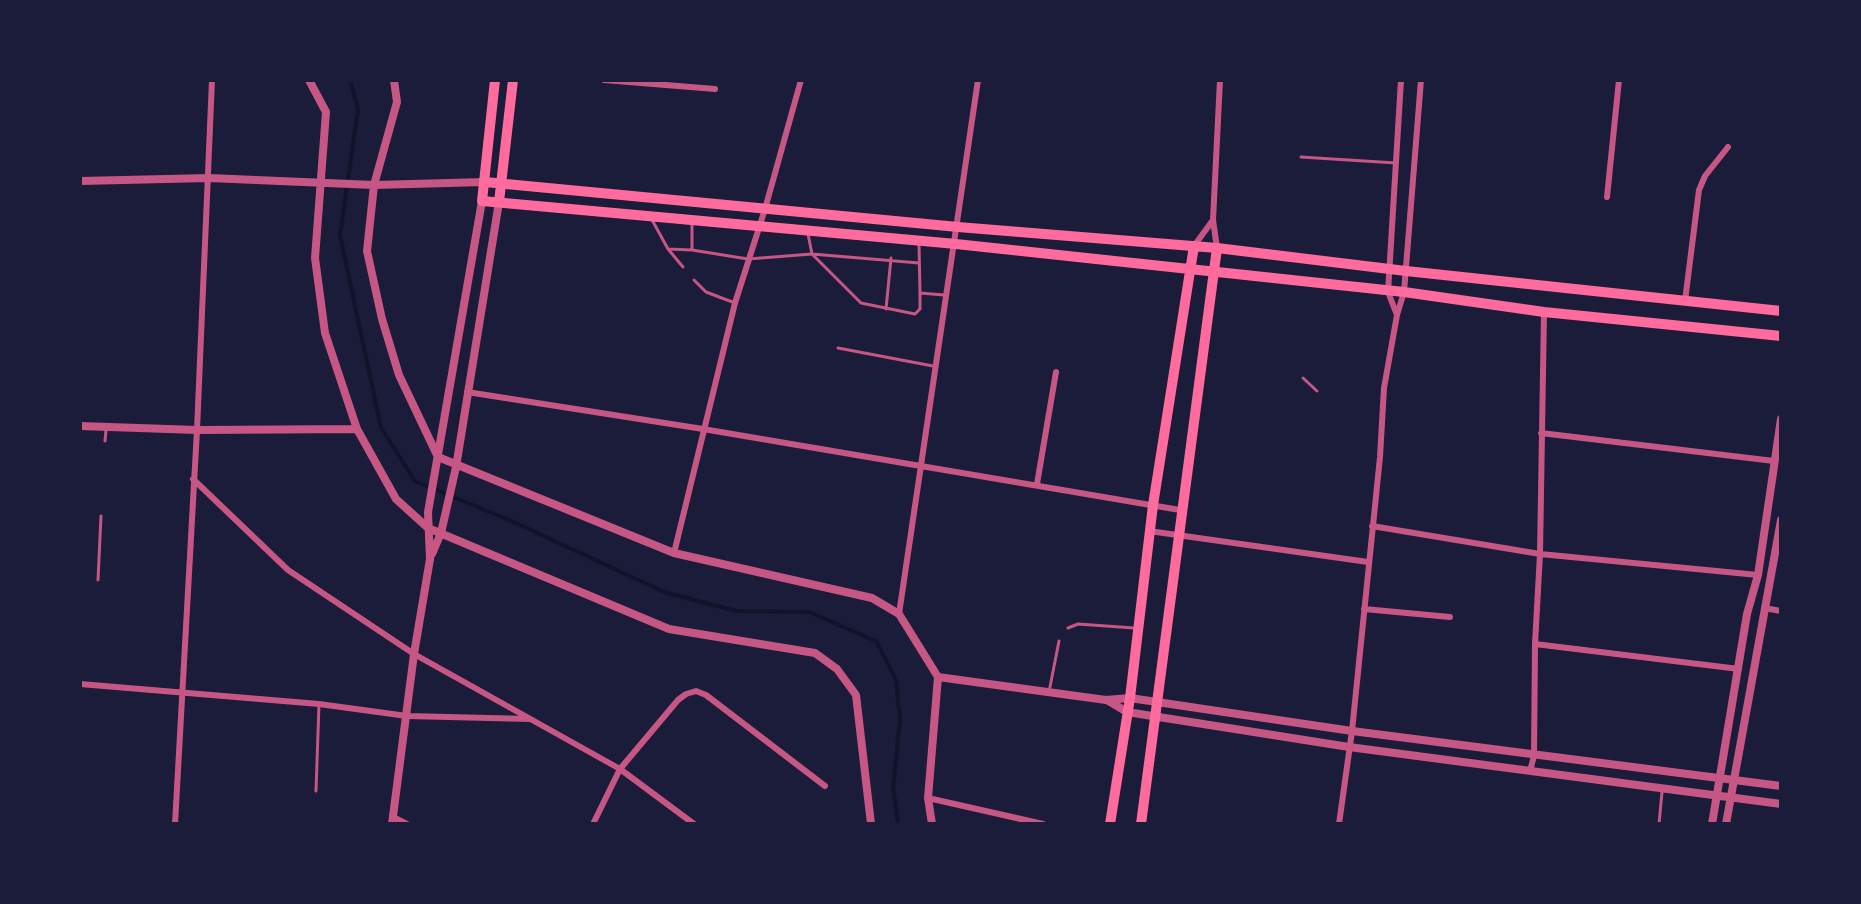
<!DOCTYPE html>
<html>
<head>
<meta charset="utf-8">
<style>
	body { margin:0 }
	#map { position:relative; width:1861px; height:904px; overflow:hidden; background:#1b1b3a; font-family:"Public Sans",sans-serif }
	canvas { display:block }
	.frame { position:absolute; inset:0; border:82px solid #1b1b3a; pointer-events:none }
</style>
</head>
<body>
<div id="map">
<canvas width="1861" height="904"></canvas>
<div class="frame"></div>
</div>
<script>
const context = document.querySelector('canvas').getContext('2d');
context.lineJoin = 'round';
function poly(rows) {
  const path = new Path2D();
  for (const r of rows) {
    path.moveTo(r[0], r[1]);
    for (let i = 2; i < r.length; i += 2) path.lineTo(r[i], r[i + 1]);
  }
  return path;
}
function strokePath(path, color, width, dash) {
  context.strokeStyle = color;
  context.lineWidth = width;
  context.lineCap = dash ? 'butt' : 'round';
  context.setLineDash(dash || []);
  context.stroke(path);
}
const stream = poly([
	[350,80,358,109,340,235,381,428,415,481,516,523,664,592,736,611,809,612,876,641,896,680,900,720,893,787,898,824]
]);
const service = poly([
	[1301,157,1396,163],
	[651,218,668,249,683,267],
	[692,222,692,250,748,259,812,254,919,263],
	[808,234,812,254,861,303,915,314,920,309,920,293],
	[919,244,920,293,944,295],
	[668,249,692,250],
	[694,280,706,292,735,303],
	[886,309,891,258],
	[838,348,933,366],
	[1303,378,1317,391],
	[105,441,106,430],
	[98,580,101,516],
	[1068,628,1078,624,1134,628],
	[1049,692,1059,641],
	[316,791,319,704],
	[1659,824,1662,792]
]);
const minor = poly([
	[604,80,715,89],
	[1607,197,1619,80],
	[1194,246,1213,220],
	[1217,248,1213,220,1220,80],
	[1685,301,1699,190,1705,176,1728,147],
	[1397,315,1388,292,1401,80],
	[467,392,703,429,1180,510],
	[1541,433,1774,461],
	[193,479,288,570,414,654,620,769,694,824],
	[1037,484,1056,372],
	[1372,526,1540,554,1758,575],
	[1149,531,1368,562],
	[674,553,735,303,765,209,801,80],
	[1764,608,1781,611],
	[1364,609,1450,617],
	[899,614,978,80],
	[1535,644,1739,669],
	[80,684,319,704,407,716,530,719],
	[1530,771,1534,756,1535,644,1540,554,1544,312],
	[928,798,1043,824],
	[393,817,407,824],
	[175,824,197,430,212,80],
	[593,824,620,769,678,700,686,694,696,691,706,695,825,786],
	[1339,824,1352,731,1380,457,1384,388,1397,315,1404,292,1421,80]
]);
const tertiary = poly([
	[309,80,326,112,315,258,325,333,357,429,396,499,428,528,669,629,815,653,837,669,856,695,871,824],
	[394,80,397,102,374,185,367,251,382,319,399,375,438,457,674,553,872,598,899,614,938,677,928,798,932,824],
	[80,181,209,178,374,185,485,182],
	[80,426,197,430,357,429],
	[432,554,441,533,456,467,499,202],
	[938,677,1106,700,1130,698,1352,731,1781,786],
	[1107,700,1127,712,1349,747,1781,804],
	[392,824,414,654,430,559,428,512,482,201],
	[1712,824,1747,614,1758,575,1781,419],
	[1726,824,1781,520]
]);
const primary = poly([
	[495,80,482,201,956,244,1404,292,1544,312,1781,336],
	[485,182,958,227,1217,248,1406,271,1781,311],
	[499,202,513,80],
	[1110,824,1130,698,1153,505,1194,246],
	[1141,824,1217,248]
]);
strokePath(stream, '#12122b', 4);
strokePath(service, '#c65784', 3);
strokePath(minor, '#c65784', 6);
strokePath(tertiary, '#c65784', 8);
strokePath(primary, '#ff6b9d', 10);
</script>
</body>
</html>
